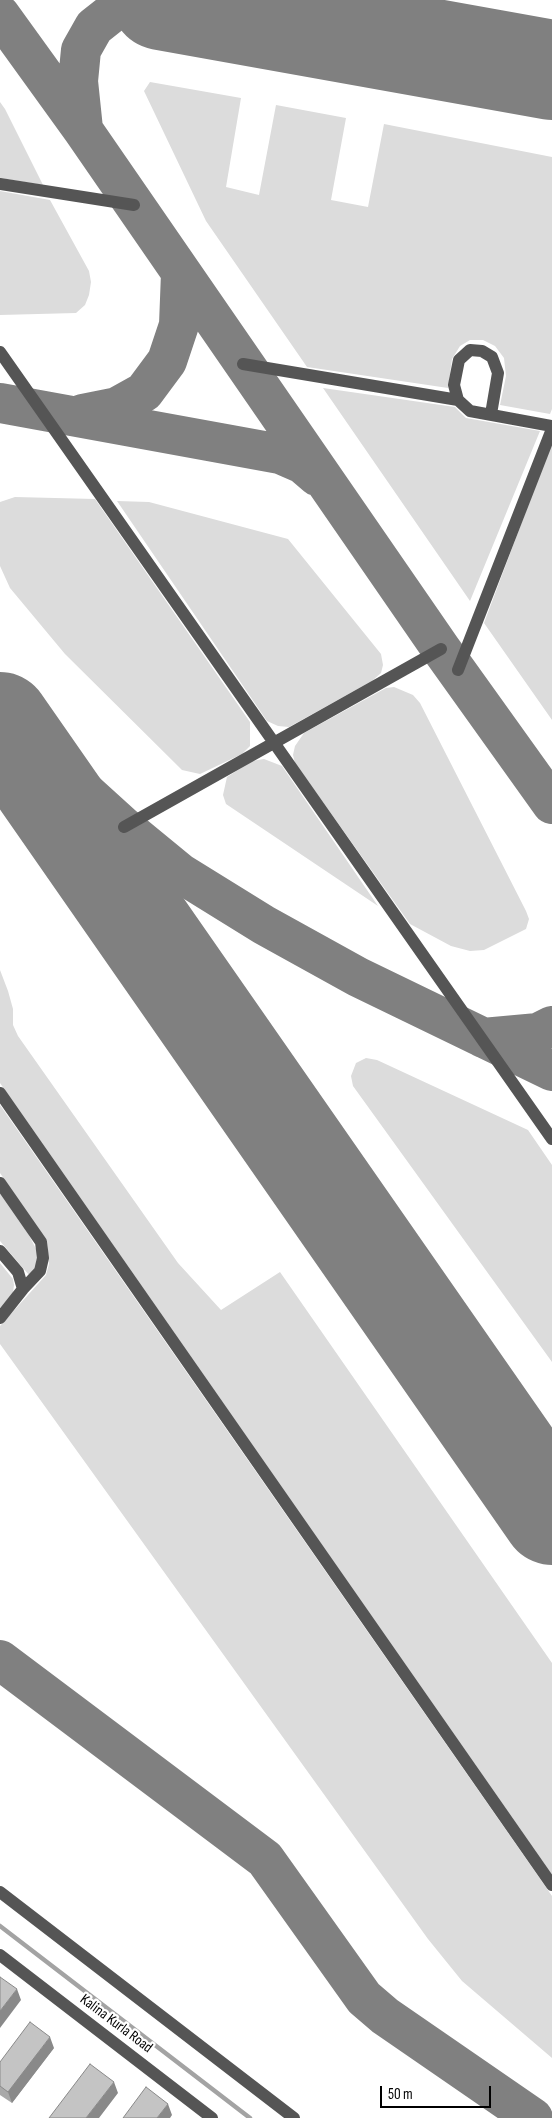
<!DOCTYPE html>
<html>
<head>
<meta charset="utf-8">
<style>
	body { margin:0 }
	#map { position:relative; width:552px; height:2118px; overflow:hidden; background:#fff; font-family:"Sofia Sans Condensed",sans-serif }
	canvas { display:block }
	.scale { position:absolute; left:380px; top:2086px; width:111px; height:22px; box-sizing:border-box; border:2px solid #000; border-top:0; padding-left:6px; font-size:15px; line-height:18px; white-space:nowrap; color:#000; -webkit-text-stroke:4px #fff; paint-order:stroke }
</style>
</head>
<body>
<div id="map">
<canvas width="552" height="2118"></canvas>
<div class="scale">50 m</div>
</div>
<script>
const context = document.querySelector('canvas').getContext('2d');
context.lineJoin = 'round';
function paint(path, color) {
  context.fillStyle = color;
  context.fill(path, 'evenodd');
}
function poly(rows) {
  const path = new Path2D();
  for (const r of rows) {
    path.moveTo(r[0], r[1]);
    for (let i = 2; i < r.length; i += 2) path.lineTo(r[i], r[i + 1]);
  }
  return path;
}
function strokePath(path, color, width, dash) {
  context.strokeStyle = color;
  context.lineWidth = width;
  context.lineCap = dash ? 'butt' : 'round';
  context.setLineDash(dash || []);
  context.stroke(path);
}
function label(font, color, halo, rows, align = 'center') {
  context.font = font + ' "Sofia Sans Condensed",sans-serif';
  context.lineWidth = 4.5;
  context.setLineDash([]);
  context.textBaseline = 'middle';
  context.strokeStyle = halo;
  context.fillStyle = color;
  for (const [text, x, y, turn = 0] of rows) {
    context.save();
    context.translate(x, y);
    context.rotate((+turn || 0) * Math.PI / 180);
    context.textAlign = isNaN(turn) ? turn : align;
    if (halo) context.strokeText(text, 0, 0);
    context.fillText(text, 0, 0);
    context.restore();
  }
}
const green = poly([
	[150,82,241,98,226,187,259,195,276,105,346,118,331,200,368,207,384,124,552,157,552,409,550,414,500,405,506,376,504,358,495,346,483,340,470,340,460,346,452,359,448,388,307,367,206,221,144,91],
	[0,102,5,109,43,185,0,178],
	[0,191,50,200,89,271,91,282,89,295,85,305,76,313,0,315],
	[323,388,455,407,466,418,540,431,470,601],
	[552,442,552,720,484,623],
	[15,497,95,499,250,722,250,746,242,754,200,774,182,770,65,654,10,588,0,566,0,502],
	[117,501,149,502,288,539,381,654,383,665,381,673,372,681,289,727,278,726,267,721],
	[394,687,413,695,420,703,526,911,529,919,526,929,484,950,470,951,451,946,410,924,295,763,293,755,295,746,304,733,386,688],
	[264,759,282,766,378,906,226,804,223,795,227,777,252,761],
	[0,970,8,991,13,1009,13,1025,18,1036,178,1263,221,1310,280,1272,552,1663,552,1875,0,1083],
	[366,1058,377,1060,528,1130,552,1165,552,1362,353,1086,351,1076,356,1063],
	[0,1105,552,1896,552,2058,462,1981,428,1939,0,1344,0,1326,46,1275,49,1264,47,1241,0,1173],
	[0,1191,25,1227,38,1253,35,1270,29,1275,0,1241],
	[0,1263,13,1279,14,1285,13,1293,0,1308]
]);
const stream = poly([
	[0,1926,250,2118]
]);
const taxiway = poly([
	[0,15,83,130,441,649,552,804],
	[83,129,78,81,81,50,94,27,118,8,151,0],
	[0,403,280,454,303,464,317,476],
	[82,414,117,407,144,392,167,361,179,325,181,273],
	[0,705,81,788,124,827,180,873,264,925,358,977,552,1071],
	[483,1038,538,1033,552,1026],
	[0,1660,265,1859,364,1998,385,2016,533,2118]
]);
const runway = poly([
	[161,0,552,70],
	[0,722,552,1515]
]);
const minor = poly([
	[0,184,134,205],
	[0,352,552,1139],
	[243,364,458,400],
	[491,414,498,373,492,357,482,351,470,350,459,360,454,385,458,400,470,411,552,426],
	[458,670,552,429],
	[124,827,441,649],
	[0,1093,552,1885],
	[0,1183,41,1242,43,1258,40,1271,23,1289],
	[0,1251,18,1272,23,1289,0,1318],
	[0,1892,294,2118],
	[0,1955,212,2118]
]);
const wall = poly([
	[54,2048,12,2103,0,2095,0,2062]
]);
const shadedWall = poly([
	[17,1989,21,2000,0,2028,0,2011],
	[50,2037,54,2048,12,2103,8,2092],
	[114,2082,118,2093,99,2118,86,2118],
	[168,2104,172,2115,170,2118,157,2118]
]);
const building = poly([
	[0,1977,17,1989,0,2011,0,1977],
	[30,2022,50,2037,8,2092,0,2086,0,2062,30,2022],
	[90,2064,114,2082,86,2118,49,2118,90,2064],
	[146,2087,168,2104,157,2118,123,2118,146,2087]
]);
const streetNames = [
	["Kalina Kurla Road",116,2024,37]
];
paint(green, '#dcdcdc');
strokePath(stream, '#a3a3a3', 4.5);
strokePath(taxiway, '#808080', 40);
strokePath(runway, '#808080', 100);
strokePath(minor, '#555', 12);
paint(wall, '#a9a9a9');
paint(shadedWall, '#898989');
paint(building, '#c4c4c4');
strokePath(building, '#898989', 1);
label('15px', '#000', '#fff', streetNames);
</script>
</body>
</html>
